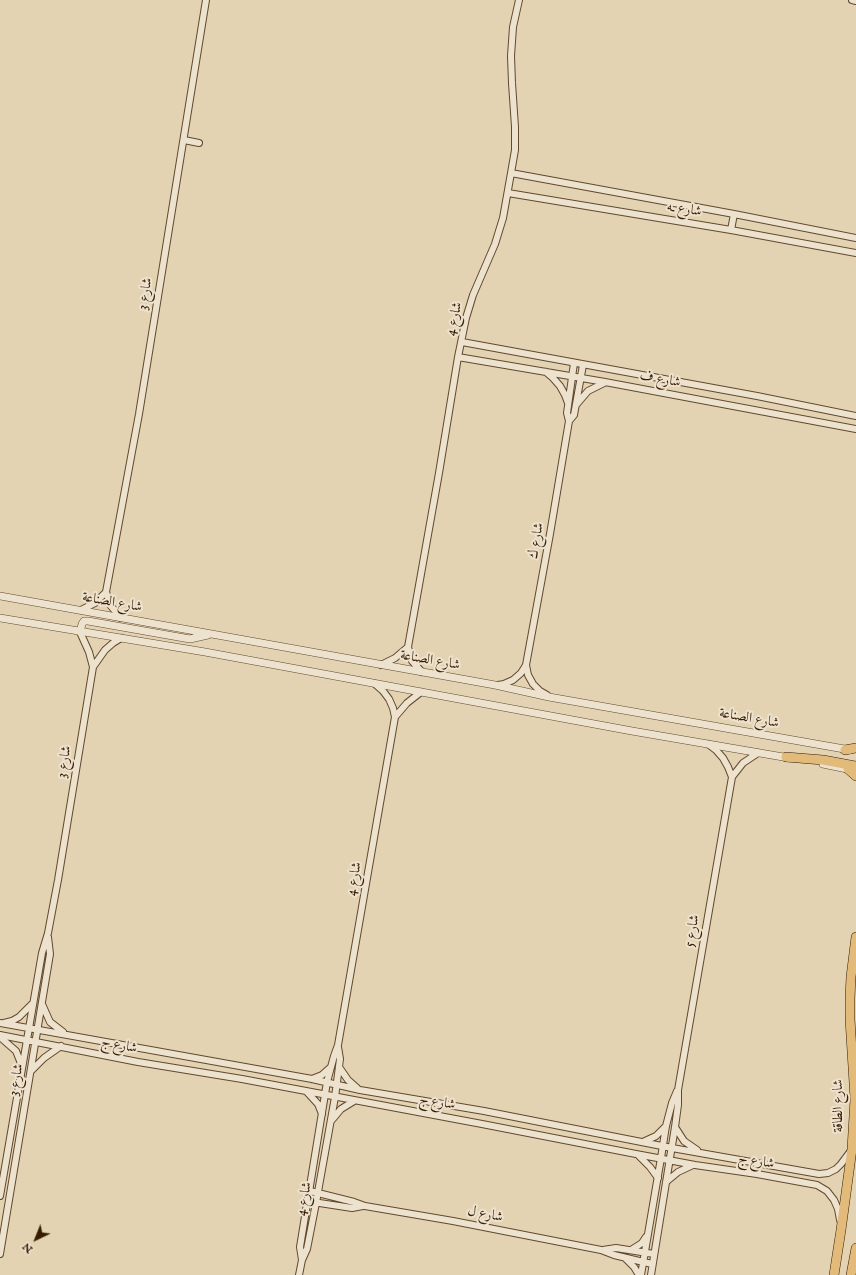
<!DOCTYPE html>
<html>
<head>
<meta charset="utf-8">
<style>
	body { margin:0 }
	#map { position:relative; width:856px; height:1275px; overflow:hidden; background:#e3d3b3; font-family:"IM FELL English",serif }
	canvas { display:block }
	.north { position:absolute; left:16px; top:1219px; width:40px; height:40px; -webkit-text-stroke:3px #ede2ce; paint-order:stroke; rotate:223deg; font-size:11px; font-weight:700; line-height:16px; text-align:center; color:#371b02 }
	.north::after { content:''; display:block; margin:auto; width:14px; height:18px; background:#371b02; clip-path:polygon(50% 0,100% 100%,50% 72%,0 100%) }
</style>
</head>
<body>
<div id="map">
<canvas width="856" height="1275"></canvas>
<div class="north">N</div>
</div>
<script>
const context = document.querySelector('canvas').getContext('2d');
context.lineJoin = 'round';
function poly(rows) {
  const path = new Path2D();
  for (const r of rows) {
    path.moveTo(r[0], r[1]);
    for (let i = 2; i < r.length; i += 2) path.lineTo(r[i], r[i + 1]);
  }
  return path;
}
function strokePath(path, color, width, dash) {
  context.strokeStyle = color;
  context.lineWidth = width;
  context.lineCap = dash ? 'butt' : 'round';
  context.setLineDash(dash || []);
  context.stroke(path);
}
function label(font, color, halo, rows, align = 'center') {
  context.font = font + ' "IM FELL English",Amiri,serif';
  context.lineWidth = 4;
  context.setLineDash([]);
  context.textBaseline = 'middle';
  context.strokeStyle = halo;
  context.fillStyle = color;
  for (const [text, x, y, turn = 0] of rows) {
    context.save();
    context.translate(x, y);
    context.rotate((+turn || 0) * Math.PI / 180);
    context.textAlign = isNaN(turn) ? turn : align;
    if (halo) context.strokeText(text, 0, 0);
    context.fillText(text, 0, 0);
    context.restore();
  }
}
const minor = poly([
	[852,0,856,1],
	[184,140,199,143],
	[511,173,734,214,856,238],
	[508,193,731,230,856,253],
	[731,230,734,214],
	[462,342,757,396,856,416],
	[458,357,605,382,856,429],
	[546,372,553,378,560,386,565,395,568,403],
	[576,405,588,391,604,383],
	[569,421,574,415,583,365],
	[81,610,95,603,106,592],
	[121,618,111,606,106,592,139,414,206,0],
	[80,632,89,652,93,667],
	[381,665,395,658,408,647],
	[526,665,528,675,533,684,540,691,547,695],
	[422,672,412,661,408,647,439,473,458,357,466,318,473,295,495,244,503,218,511,173,515,150,515,127,512,83,511,56,513,27,519,0],
	[375,684,383,691,389,699,393,708,395,717],
	[498,685,504,684,513,680,521,673,526,665,550,534,569,421,567,413,574,363],
	[732,777,743,763,758,753],
	[42,1004,50,1022,63,1032],
	[0,1023,312,1079,360,1090,484,1111,672,1148,819,1174,828,1173,836,1169,841,1164,850,1152],
	[4,1023,12,1021,19,1017,32,1004],
	[0,1035,138,1062,242,1079,482,1124,636,1154,695,1165,757,1174,817,1185,827,1191,834,1200,838,1209,840,1220],
	[0,1037,16,1051,22,1066],
	[339,1067,348,1080,357,1088],
	[31,1071,44,1058,61,1046],
	[312,1079,322,1075,331,1067],
	[307,1092,318,1104,322,1114],
	[331,1121,341,1109,354,1101],
	[675,1127,684,1141,697,1150],
	[643,1142,656,1136,666,1126],
	[638,1155,650,1167,658,1178],
	[666,1182,678,1172,693,1165],
	[310,1191,354,1202,365,1206,453,1221,601,1250,614,1255,652,1264],
	[0,1196,42,953,48,933,58,880,93,667,105,650,113,643,121,638],
	[313,1202,352,1208,363,1206],
	[603,1250,616,1248,654,1254],
	[631,1250,642,1243,646,1237],
	[0,1254,50,954,48,937],
	[625,1258,634,1267,639,1275],
	[302,1260,300,1247,327,1082,334,1056,338,1045,395,717,407,703,421,692],
	[299,1275,302,1260,307,1249,316,1203,335,1097,340,1059,338,1047],
	[641,1275,661,1158,666,1126,672,1103,677,1091],
	[651,1275,675,1127,678,1105,678,1090,732,777,728,767,723,758,716,750,708,744]
]);
const tertiary = poly([
	[0,596,495,685,549,697,850,750],
	[0,618,205,652,632,731,789,758],
	[80,632,82,624,84,621,88,621,190,639,208,635],
	[823,764,852,770]
]);
const primary = poly([
	[845,750,856,748],
	[786,757,823,760,856,766],
	[848,769,856,776],
	[834,1275,841,1230,852,1149,855,1099,850,1019,850,998,851,977,856,937],
	[851,1275,856,1248]
]);
const streetNames = [
	["شارع ـه",684,210,9],
	["شارع 3",146,294,-81],
	["شارع 4",455,319,-77],
	["شارع ف",660,380,10],
	["شارع ك",537,541,-80],
	["شارع الصناعة",112,603,10],
	["شارع الصناعة",430,661,10],
	["شارع الصناعة",749,719,10],
	["شارع 3",65,762,-81],
	["شارع 4",355,879,-80],
	["شارع 5",693,931,-80],
	["شارع ج",119,1046,11],
	["شارع 3",17,1080,-80],
	["شارع ج",437,1103,10],
	["شارع الطاقة",839,1106,-90],
	["شارع ج",756,1162,9],
	["شارع 4",305,1199,-79],
	["شارع ل",485,1215,11]
];
strokePath(minor, '#62492e', 8);
strokePath(tertiary, '#62492e', 8);
strokePath(primary, '#371b02', 10);
strokePath(minor, '#ede2ce', 6);
strokePath(tertiary, '#ede2ce', 7);
strokePath(primary, '#e2ba7a', 9);
label('14px', '#371b02', '#ede2ce', streetNames);
</script>
</body>
</html>
